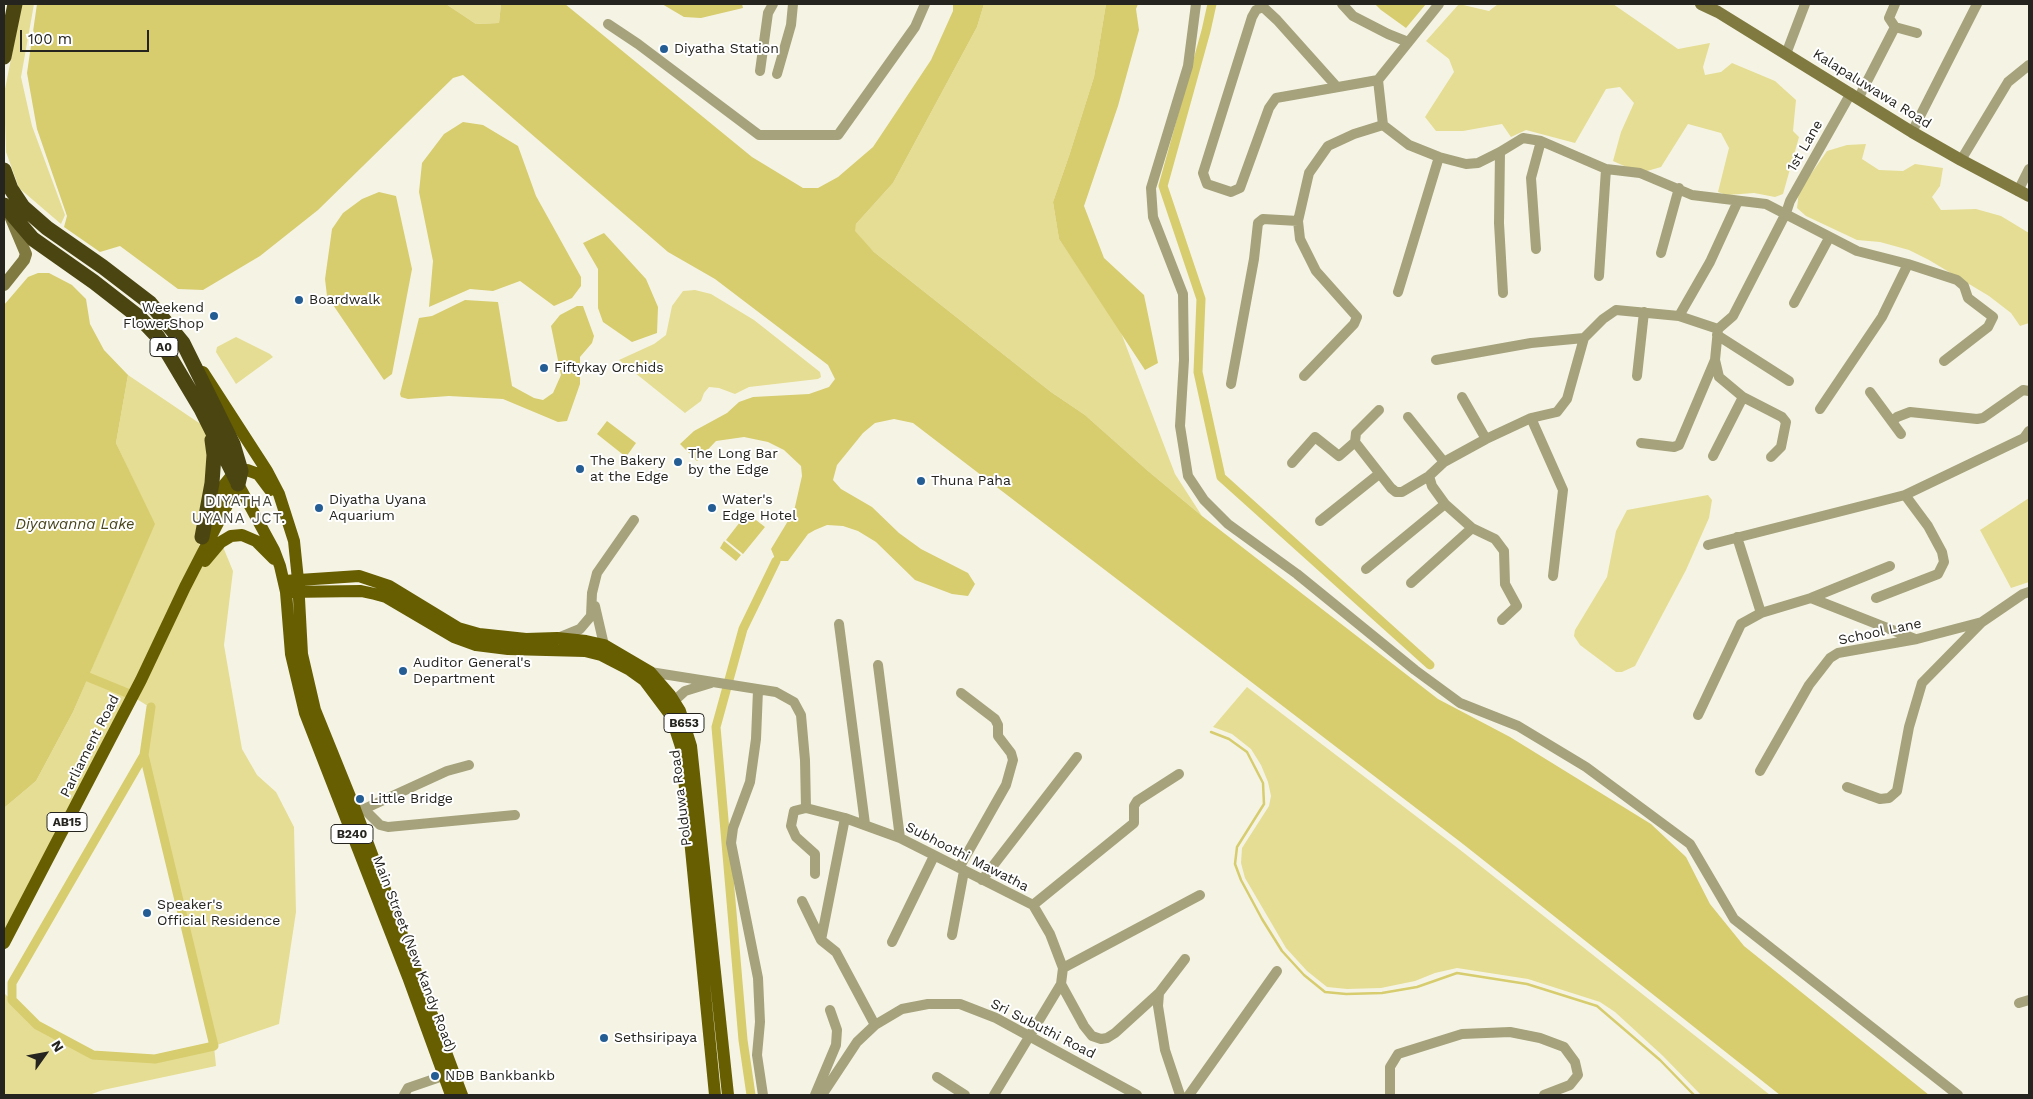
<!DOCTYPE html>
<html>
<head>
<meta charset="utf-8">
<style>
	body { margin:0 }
	#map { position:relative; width:2033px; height:1099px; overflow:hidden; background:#f5f4e4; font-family:"Work Sans",sans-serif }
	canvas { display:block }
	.frame { position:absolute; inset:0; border:5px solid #25241f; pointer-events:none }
	.north { position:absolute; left:20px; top:1029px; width:50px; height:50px; -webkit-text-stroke:4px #fff; paint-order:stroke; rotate:58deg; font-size:14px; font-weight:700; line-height:20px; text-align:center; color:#25241f }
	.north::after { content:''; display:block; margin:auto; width:18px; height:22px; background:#25241f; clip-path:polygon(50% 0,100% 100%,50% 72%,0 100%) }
	.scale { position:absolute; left:20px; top:30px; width:129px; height:22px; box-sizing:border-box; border:2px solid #25241f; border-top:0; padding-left:6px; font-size:15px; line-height:18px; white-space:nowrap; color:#25241f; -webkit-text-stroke:4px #fff; paint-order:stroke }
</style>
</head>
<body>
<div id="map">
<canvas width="2033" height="1099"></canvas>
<div class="frame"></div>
<div class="north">N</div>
<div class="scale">100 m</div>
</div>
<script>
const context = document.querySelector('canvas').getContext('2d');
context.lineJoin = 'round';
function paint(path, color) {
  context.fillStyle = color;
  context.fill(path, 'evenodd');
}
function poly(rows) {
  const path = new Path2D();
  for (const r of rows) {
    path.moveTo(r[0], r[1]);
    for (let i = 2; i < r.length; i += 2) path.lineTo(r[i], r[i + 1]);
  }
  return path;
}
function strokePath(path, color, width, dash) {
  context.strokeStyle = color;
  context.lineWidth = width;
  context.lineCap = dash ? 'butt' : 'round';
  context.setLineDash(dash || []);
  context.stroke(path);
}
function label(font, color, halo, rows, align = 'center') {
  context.font = font + ' "Work Sans",sans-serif';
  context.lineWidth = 4;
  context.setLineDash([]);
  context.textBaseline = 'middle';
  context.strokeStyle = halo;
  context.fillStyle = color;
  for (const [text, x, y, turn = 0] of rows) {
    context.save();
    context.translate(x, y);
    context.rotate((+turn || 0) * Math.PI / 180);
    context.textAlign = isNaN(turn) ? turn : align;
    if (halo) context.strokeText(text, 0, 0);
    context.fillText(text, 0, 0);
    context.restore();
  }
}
const green = poly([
	[22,4,34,4,21,77,32,126,65,215,61,224,19,188,6,152,4,94],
	[446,4,501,4,499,23,476,24],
	[984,4,1106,4,1094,77,1069,156,1053,202,1059,239,1120,330,1175,474,1202,516,1148,471,1085,415,1051,392,874,252,854,231,856,224,893,183,977,27],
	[1459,4,1489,11,1498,4,1613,4,1678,49,1710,43,1703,67,1705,75,1721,72,1732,63,1775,81,1796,100,1793,131,1799,137,1783,194,1775,197,1754,193,1727,195,1718,192,1729,148,1721,133,1688,124,1661,167,1640,173,1613,161,1621,132,1634,103,1620,87,1606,89,1575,143,1526,130,1511,137,1502,124,1463,131,1436,131,1425,117,1454,72,1449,59,1426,41],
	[1866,144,1862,159,1879,170,1903,171,1915,164,1943,168,1940,186,1932,197,1941,210,1976,209,2001,216,2029,233,2029,323,2020,326,2011,313,1989,296,1929,260,1909,250,1880,242,1857,240,1806,216,1797,208,1799,191,1827,151,1847,145],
	[695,290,711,294,754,320,820,372,821,377,818,379,749,387,735,394,719,388,709,387,704,393,701,401,685,413,619,360,654,344,666,335,672,306,683,291],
	[236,337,270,354,273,357,236,384,216,352,217,347],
	[128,375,211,431,202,537,186,585,221,542,233,571,224,645,242,749,257,775,276,792,294,827,296,912,279,1024,214,1046,216,1066,103,1090,89,1095,4,1095,4,993,37,1025,93,1055,155,1059,213,1046,144,755,151,708,132,696,4,943,4,808,36,781,73,712,154,524,116,443],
	[1708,495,1712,500,1709,518,1686,570,1635,666,1622,672,1616,672,1580,645,1574,636,1575,630,1607,577,1616,531,1627,510],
	[2029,498,2029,582,2011,588,1980,530],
	[1247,687,1459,849,1770,1095,1701,1095,1663,1056,1615,1012,1600,1002,1528,979,1457,968,1435,973,1415,981,1381,988,1347,989,1327,987,1307,971,1286,948,1245,878,1241,863,1242,848,1269,806,1271,796,1268,782,1261,765,1251,749,1232,734,1213,727]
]);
const water = poly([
	[37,4,446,4,476,24,499,23,501,4,565,4,752,157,803,188,818,188,838,177,873,147,931,60,953,11,953,4,984,4,977,27,893,183,856,224,855,231,874,252,1051,392,1085,415,1148,471,1202,516,1438,699,1510,737,1651,824,1686,857,1710,904,1744,946,1929,1095,1780,1095,1463,844,913,423,894,419,875,423,863,433,837,465,833,480,841,489,872,507,899,533,921,549,968,573,975,584,968,596,952,594,915,580,876,542,858,531,843,526,827,525,815,530,808,534,788,561,776,561,771,549,794,511,802,476,801,466,784,450,768,442,744,437,716,441,697,461,680,444,694,431,727,413,739,402,753,397,809,394,829,387,835,379,828,365,715,279,668,252,463,75,453,78,318,210,260,256,203,290,178,289,120,246,100,252,64,227,67,216,37,129,27,73],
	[662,4,742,4,743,8,701,18,684,17],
	[1106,4,1138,4,1136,9,1139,30,1118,106,1084,206,1104,258,1144,295,1158,363,1145,370,1059,239,1053,202,1069,156,1094,77],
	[1375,4,1426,4,1406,28,1381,10],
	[463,122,483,125,518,146,536,196,581,277,581,286,572,298,554,306,520,281,493,291,470,289,429,307,433,261,419,192,422,163,444,134],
	[379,192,396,196,412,269,392,374,384,380,327,296,325,279,332,229,343,213,362,199],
	[604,233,646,279,658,307,657,333,632,342,603,322,598,308,598,269,583,243],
	[38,273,49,273,72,285,86,299,90,324,104,350,128,375,116,443,155,524,73,712,36,781,4,808,4,305,28,277],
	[465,300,498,302,512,386,534,398,543,400,553,393,561,375,551,326,560,315,577,306,583,306,594,336,592,343,580,357,580,384,567,421,558,422,503,399,449,396,408,399,401,397,400,394,419,318,432,316],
	[607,421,636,443,626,457,597,434],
	[747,513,765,527,743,554,726,540],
	[724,541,741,555,736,561,720,548]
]);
const stream = poly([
	[1211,732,1229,739,1247,752,1263,783,1264,804,1237,847,1235,864,1241,880,1262,919,1282,951,1304,975,1325,992,1346,994,1382,993,1417,987,1457,973,1527,984,1597,1006,1660,1060,1694,1095]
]);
const canal = poly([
	[1212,4,1206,31,1163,186,1201,299,1198,372,1221,477,1430,665],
	[88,677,132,695],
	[144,755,214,1046,155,1059,93,1055,37,1025,12,1000,12,983,144,755,151,707],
	[751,1095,743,1040,716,727,743,629,776,561]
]);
const street = poly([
	[1196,4,1188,66,1151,188,1153,217,1183,294,1184,360,1180,426,1188,476,1204,500,1228,524,1297,574,1415,670,1460,703,1518,726,1586,767,1690,844,1734,919,1958,1095],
	[1342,4,1353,16,1388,34,1408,42],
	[608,24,638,44,759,135,838,135,915,27,925,4],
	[1895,27,1917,33],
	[1786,54,1805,4],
	[760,71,768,13,773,4],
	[777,74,791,25,793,4],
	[1378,80,1383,125,1409,145,1439,157,1466,164,1478,163,1500,152,1523,138,1541,141,1606,169,1640,173,1692,195,1766,204,1857,251,1908,264,1957,280,1964,286,1968,298,1993,317,1988,327,1944,361],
	[1337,87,1277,20,1263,7,1256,10,1252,17,1203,173,1207,184,1231,192,1240,188,1269,108,1276,98,1378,80,1439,4],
	[1858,99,1895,27,1889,18,1895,4],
	[1912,132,1977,4],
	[1500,152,1499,223,1503,293],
	[1961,160,2008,82,2029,65],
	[2018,191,2029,169],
	[1536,249,1531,178,1541,141],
	[1661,253,1679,188],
	[1599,276,1606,169],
	[1398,292,1439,157],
	[1794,303,1829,238],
	[1679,316,1710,262,1738,201],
	[1717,335,1789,381],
	[1436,360,1531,343,1584,338],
	[1715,360,1719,377,1743,397,1782,417,1786,422,1781,447,1771,457],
	[1304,376,1354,324,1357,317,1316,271,1300,239,1298,221,1309,173,1328,146,1354,134,1383,125],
	[1637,376,1644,312],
	[1231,384,1254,259,1258,223,1263,219,1298,221],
	[1870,392,1901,434],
	[1462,397,1486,439],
	[1820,409,1882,317,1908,264],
	[1408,417,1444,462],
	[1531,418,1563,490,1553,576],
	[1892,422,1897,417,1910,412,1977,419,1983,418,2023,390,2029,391],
	[1355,442,1391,488,1396,492,1402,492,1429,476,1444,462,1486,439,1531,418,1557,412,1567,399,1584,338,1603,319,1616,310,1679,316,1718,329],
	[1641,443,1674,447,1679,445,1715,360,1718,329,1733,316,1786,213,1790,201,1851,93],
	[1713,456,1743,397],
	[1292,463,1315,437,1339,456,1355,442,1356,433,1379,410],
	[1429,476,1432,486,1445,504,1472,528,1495,539,1504,551,1505,584,1517,606,1502,620],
	[1320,521,1379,474],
	[1737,537,1761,613],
	[1708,545,1905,495,2024,438,2029,431],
	[1366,569,1445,504],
	[1411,583,1472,528],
	[1811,598,1915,639],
	[1876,598,1938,574,1944,562,1942,552,1928,526,1905,495],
	[595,606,604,645],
	[839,624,865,824],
	[558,638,580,629,591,616,592,593,597,573,634,520],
	[878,665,900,838],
	[650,672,776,692,794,702,801,715,805,760,806,808],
	[758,690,756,739,750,782,733,828,731,843,758,978,760,1022,757,1055,763,1095],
	[674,701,685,691,711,683],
	[1698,715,1741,624,1761,613,1811,598,1890,566],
	[1760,771,1809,685,1830,658,1838,653,1917,639,1982,622,2023,594,2029,592],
	[1847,787,1880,799,1889,798,1897,791,1909,727,1922,683,1981,623],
	[355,809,364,809,380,825,388,827,515,815],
	[364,809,447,771,469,765],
	[845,818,821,940,836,952,875,1025],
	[959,868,1006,785,1013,760,1011,753,998,736,998,725,995,719,961,693],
	[815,874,815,854,796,837,791,826,794,811,806,808,845,818,900,838,1033,905,1050,934,1063,968,1061,984,994,1095],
	[982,880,1077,757],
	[802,901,821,940],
	[1033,905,1134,823,1134,806,1137,801,1179,774],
	[952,935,964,871],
	[892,942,934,856],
	[1063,968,1200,895],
	[1061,984,1084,1026,1092,1036,1101,1039,1107,1038,1115,1033,1159,993],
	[2019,1003,2029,1000],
	[937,1077,965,1095],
	[404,1095,408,1088,443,1076],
	[815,1095,836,1045,837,1030,830,1010],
	[822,1095,857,1042,875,1025,902,1009,928,1004,960,1004,996,1018,1137,1095],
	[1180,1095,1165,1050,1158,1006,1159,993,1185,959],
	[1189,1095,1277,971],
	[1390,1095,1390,1067,1398,1054,1462,1034,1510,1032,1540,1038,1564,1047,1575,1062,1578,1075,1570,1085,1544,1095]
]);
const secondary = poly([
	[1701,4,1718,12,1912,132,1961,160,2029,196],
	[4,285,24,260,26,254,10,216]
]);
const primary = poly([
	[203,372,267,471,279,494,294,541,298,580,302,654,315,710,355,809,462,1095],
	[238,484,274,550,280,566,286,592,291,654,305,713,408,977,451,1095],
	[210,519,224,485,233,474,247,470,258,474,270,490],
	[205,561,221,542,231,536,242,535,256,541,274,559],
	[284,581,359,576,389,586,458,628,479,634,526,639,557,638,586,641,604,645,650,672,670,695,680,711,691,746,728,1095],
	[286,592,361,591,375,594,386,597,454,637,476,645,508,649,585,651,601,655,630,670,644,680,671,716,681,747,715,1095],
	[4,943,141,680,185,587,238,484]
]);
const highway = poly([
	[4,57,15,4],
	[4,170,11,189,23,207,47,228,103,267,150,303,183,343,233,444,241,471,238,484],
	[4,205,33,239,94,282,139,317,158,337,201,409,237,481],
	[202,537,212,483,214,455,212,440]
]);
const markers = [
	[664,49,5,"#235d94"],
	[299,300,5,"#235d94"],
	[214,316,5,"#235d94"],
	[544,368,5,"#235d94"],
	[678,462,5,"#235d94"],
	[580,469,5,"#235d94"],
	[921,481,5,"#235d94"],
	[319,508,5,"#235d94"],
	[712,508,5,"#235d94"],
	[403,671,5,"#235d94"],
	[360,799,5,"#235d94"],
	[147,913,5,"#235d94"],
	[604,1038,5,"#235d94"],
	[435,1076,5,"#235d94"]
];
const shields = [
	[164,347,28],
	[684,723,40],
	[67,822,40],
	[352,834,42]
];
const shieldNames = [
	["A0",164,347],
	["B653",684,723],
	["AB15",67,822],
	["B240",352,834]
];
const poiNames = [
	["Diyatha Station",674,49],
	["Boardwalk",309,300],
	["Weekend",204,308,"right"],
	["FlowerShop",204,324,"right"],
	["Fiftykay Orchids",554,368],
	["The Long Bar",688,454],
	["by the Edge",688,470],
	["The Bakery",590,461],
	["at the Edge",590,477],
	["Thuna Paha",931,481],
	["Diyatha Uyana",329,500],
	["Aquarium",329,516],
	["Water's",722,500],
	["Edge Hotel",722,516],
	["Auditor General's",413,663],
	["Department",413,679],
	["Little Bridge",370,799],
	["Speaker's",157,905],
	["Official Residence",157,921],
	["Sethsiripaya",614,1038],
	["NDB Bankbankb",445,1076]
];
const streetNames = [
	["Kalapaluwawa Road",1872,89,32],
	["1st Lane",1805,146,-60],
	["School Lane",1880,632,-12],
	["Parliament Road",90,746,-63],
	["Polduwa Road",681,798,-97],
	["Subhoothi Mawatha",967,857,27],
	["Main Street (New Kandy Road)",414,954,69],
	["Sri Subuthi Road",1043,1029,27]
];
const neighbourhoodNames = [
	["DIYATHA",239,502],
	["UYANA JCT.",239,519]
];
const waterNames = [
	["Diyawanna Lake",75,525]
];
paint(green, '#e5dd93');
paint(water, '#d7cc6e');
strokePath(stream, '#d7cc6e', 2.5);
strokePath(canal, '#d7cc6e', 9);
strokePath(street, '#a5a27c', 10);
strokePath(secondary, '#817a40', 12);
strokePath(primary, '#675d01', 12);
strokePath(highway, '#4b4512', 15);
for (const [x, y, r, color] of markers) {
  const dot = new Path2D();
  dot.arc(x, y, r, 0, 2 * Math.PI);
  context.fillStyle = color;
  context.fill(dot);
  strokePath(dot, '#fff', 2);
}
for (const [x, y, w] of shields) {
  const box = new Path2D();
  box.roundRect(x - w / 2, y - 9.5, w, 19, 4);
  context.fillStyle = '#fff';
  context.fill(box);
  strokePath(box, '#25241f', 1);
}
label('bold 12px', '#25241f', null, shieldNames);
label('14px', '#25241f', '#fff', poiNames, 'left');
label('14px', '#25241f', '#fff', streetNames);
context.letterSpacing = '1px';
label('15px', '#4a493c', '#fff', neighbourhoodNames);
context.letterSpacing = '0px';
label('italic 15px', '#48441c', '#fff', waterNames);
</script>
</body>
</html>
